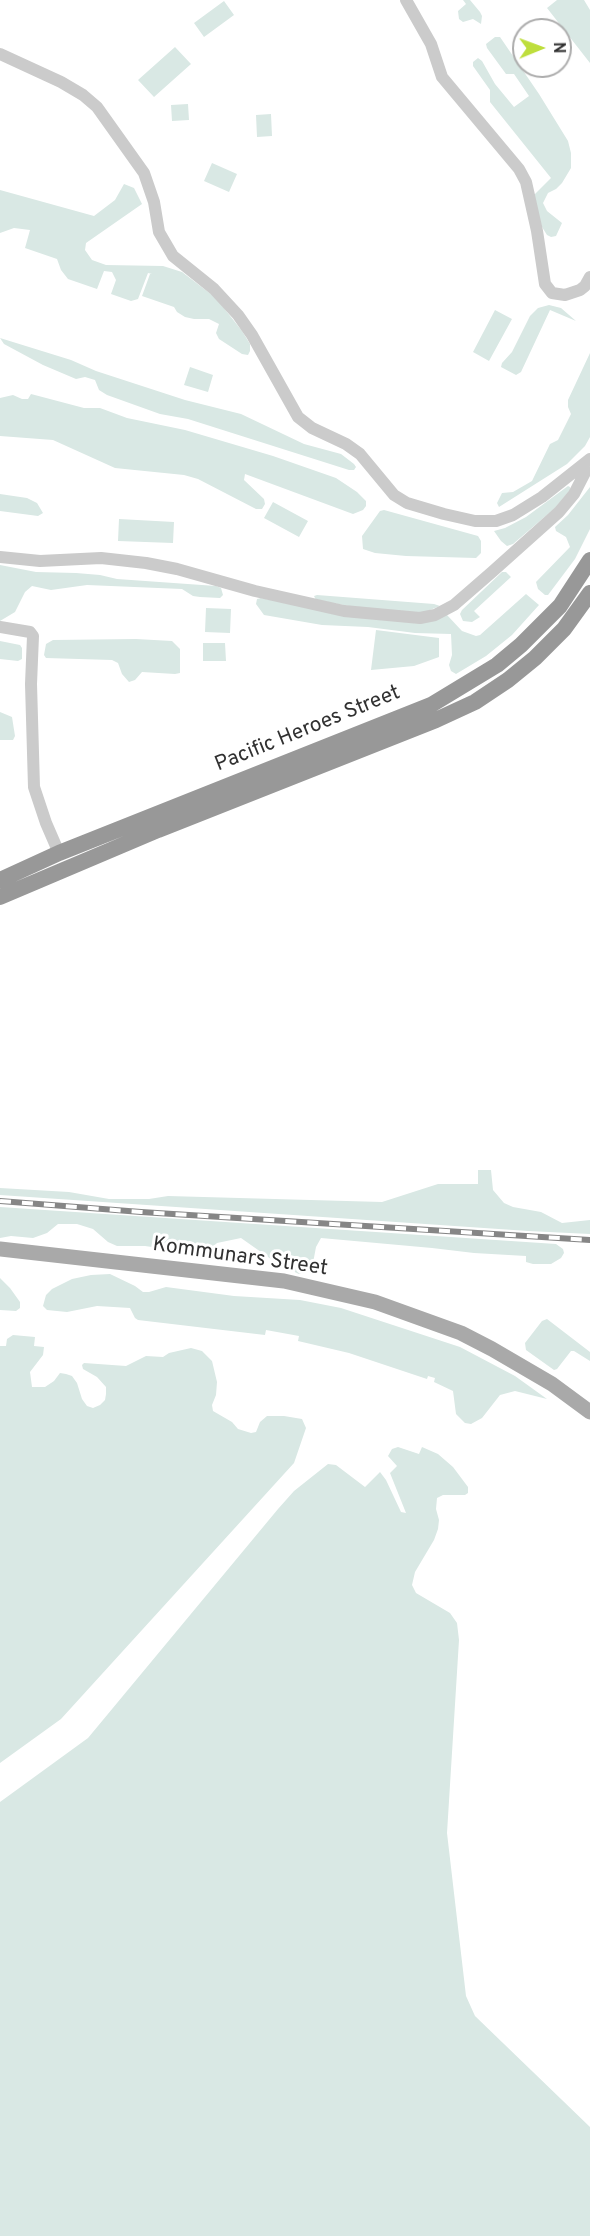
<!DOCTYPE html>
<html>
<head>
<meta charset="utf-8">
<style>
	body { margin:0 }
	#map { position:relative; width:590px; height:2236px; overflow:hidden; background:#fff; font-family:Overpass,sans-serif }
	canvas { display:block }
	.north { position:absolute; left:512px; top:18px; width:60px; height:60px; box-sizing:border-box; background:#fff; border:2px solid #adadad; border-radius:50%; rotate:89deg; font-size:16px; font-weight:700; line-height:24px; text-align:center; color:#313131 }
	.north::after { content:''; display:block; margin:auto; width:21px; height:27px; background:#bede3c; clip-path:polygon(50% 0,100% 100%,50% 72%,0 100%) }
</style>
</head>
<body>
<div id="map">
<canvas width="590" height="2236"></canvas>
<div class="north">N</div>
</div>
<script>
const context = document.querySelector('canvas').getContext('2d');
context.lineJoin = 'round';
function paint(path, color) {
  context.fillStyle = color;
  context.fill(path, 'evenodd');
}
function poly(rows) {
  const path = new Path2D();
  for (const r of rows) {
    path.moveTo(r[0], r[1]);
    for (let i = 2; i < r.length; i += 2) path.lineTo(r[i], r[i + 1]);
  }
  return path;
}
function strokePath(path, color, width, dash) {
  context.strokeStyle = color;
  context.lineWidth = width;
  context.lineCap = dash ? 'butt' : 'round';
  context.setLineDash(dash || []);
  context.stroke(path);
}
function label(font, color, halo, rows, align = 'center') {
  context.font = font + ' Overpass,sans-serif';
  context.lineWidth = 6;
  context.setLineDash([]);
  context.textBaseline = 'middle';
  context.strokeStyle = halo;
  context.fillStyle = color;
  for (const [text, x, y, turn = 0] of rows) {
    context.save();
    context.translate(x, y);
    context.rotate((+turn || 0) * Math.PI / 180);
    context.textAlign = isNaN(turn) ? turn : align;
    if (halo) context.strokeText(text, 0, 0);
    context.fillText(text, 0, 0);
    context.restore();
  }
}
const green = poly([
	[463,0,470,0,480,12,482,16,481,24,473,19,463,22,459,19,458,11,466,4],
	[557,0,584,0,590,10,590,63,547,8],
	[224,1,234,15,204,37,194,23],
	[495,37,500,37,539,94,568,141,571,153,571,168,562,183,556,189,548,193,543,203,547,211,562,223,556,236,551,237,547,235,542,227,536,210,534,195,551,178,490,102,490,90,473,66,473,62,478,58,482,61,495,84,514,107,529,96,514,74,506,74,487,48,486,44],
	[175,47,191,64,154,97,138,80],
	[188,104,189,120,172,121,171,105],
	[271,114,272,136,257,137,256,115],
	[212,163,237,174,229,192,204,181],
	[124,184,134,188,142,204,86,243,85,250,92,260,106,265,163,266,182,272,216,298,242,331,250,344,250,351,248,355,242,354,219,339,216,333,219,324,209,319,194,319,185,317,177,312,174,307,142,296,150,274,152,274,148,273,138,299,131,301,111,294,116,280,112,272,104,271,97,289,68,279,61,270,57,259,25,248,30,230,14,228,0,233,0,190,94,216,115,200],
	[549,305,561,308,576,321,550,310,521,372,516,375,501,367,502,363,512,352,530,316,538,308],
	[495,310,512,319,489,361,473,352],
	[0,338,71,360,96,371,185,400,241,414,304,444,341,454,354,464,356,467,354,470,349,470,188,419,160,414,107,395,99,390,95,380,85,377,76,379,43,365,4,344],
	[590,353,590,437,585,446,567,464,499,507,497,503,502,493,513,492,532,481,550,444,558,440,571,414,568,407,568,400],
	[190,367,213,375,208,392,184,385],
	[31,394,84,408,100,408,127,418,185,430,273,456,336,478,357,492,366,501,366,506,363,510,353,514,245,474,244,480,264,499,265,504,262,509,256,509,198,479,184,475,115,468,53,440,0,436,0,398,13,395,22,399,28,399],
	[568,486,570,487,570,490,555,508,513,544,507,546,501,541,494,531,505,528,526,517],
	[590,487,590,529,575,559,548,595,545,595,538,589,536,582,570,547,566,537,556,531,555,527,568,515],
	[0,494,27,498,37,503,43,513,38,516,0,511],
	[273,502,308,521,299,537,264,518],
	[384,510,478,536,481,541,481,553,476,558,406,556,375,553,363,549,362,536,380,511],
	[119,519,174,522,173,543,118,541],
	[0,565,36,572,76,573,100,575,117,579,216,586,221,588,223,595,220,598,200,597,193,596,182,589,87,585,51,590,32,586,25,592,15,612,0,621],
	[502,572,506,572,511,577,474,611,480,617,472,622,463,621,460,614,462,610],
	[526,594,539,605,512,635,486,656,456,674,451,671,449,665,452,655,451,634,415,633,368,627,322,625,264,615,256,604,257,599,261,598,344,615,447,615,462,631,476,636,480,635],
	[317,595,434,604,440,606,420,614,371,610,316,600,314,596],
	[206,608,231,609,230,633,205,632],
	[376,630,439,638,439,657,414,666,371,670],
	[136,639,172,641,180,649,180,673,175,674,142,672,135,680,129,682,122,674,118,663,112,660,46,658,44,655,46,644,53,640],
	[0,641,20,645,22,648,22,659,18,661,0,659],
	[203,643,225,643,226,661,203,661],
	[0,712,12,717,15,736,13,740,0,740],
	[478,1170,491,1170,493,1190,504,1203,513,1207,541,1212,562,1223,590,1220,590,1234,528,1231,0,1195,0,1188,69,1192,109,1199,149,1199,168,1196,382,1202,438,1184,478,1184],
	[0,1207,556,1244,563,1249,564,1253,561,1258,551,1264,533,1264,526,1262,526,1256,474,1253,432,1248,321,1238,316,1247,313,1263,308,1271,299,1274,278,1264,241,1238,217,1243,209,1250,193,1257,185,1257,159,1248,145,1246,117,1246,108,1242,93,1229,77,1224,58,1224,47,1233,33,1238,11,1236,0,1238],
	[110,1274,135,1286,143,1292,149,1292,166,1287,234,1296,300,1300,341,1308,460,1347,515,1376,547,1399,515,1391,500,1395,482,1418,471,1424,465,1423,456,1414,453,1391,434,1382,435,1378,428,1376,427,1379,349,1353,298,1341,299,1336,266,1330,265,1335,138,1320,135,1318,130,1308,97,1306,67,1312,47,1310,43,1306,46,1295,52,1289,72,1279,91,1275],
	[0,1278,10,1288,20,1302,20,1308,16,1311,0,1310],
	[547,1319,590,1352,590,1361,574,1351,571,1351,557,1369,554,1370,526,1350,525,1343,542,1321],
	[13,1335,35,1337,34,1346,44,1347,43,1355,30,1372,32,1387,45,1387,54,1381,60,1373,66,1374,72,1376,77,1383,82,1399,87,1406,93,1408,100,1405,105,1400,106,1394,106,1387,97,1377,83,1369,82,1365,84,1363,126,1366,146,1356,163,1357,169,1353,191,1348,202,1351,212,1361,217,1382,216,1395,212,1405,213,1411,232,1422,238,1429,251,1433,256,1432,260,1422,267,1416,284,1416,302,1419,306,1428,294,1463,61,1719,0,1763,0,1346,6,1346,7,1339],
	[398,1447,419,1454,422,1447,438,1454,453,1467,468,1487,468,1493,465,1495,443,1495,437,1498,436,1509,439,1520,438,1529,434,1540,415,1572,412,1585,416,1593,450,1613,457,1623,459,1640,447,1833,466,1996,475,2016,590,2127,590,2236,0,2236,0,1802,88,1738,278,1509,294,1491,328,1464,336,1465,365,1487,380,1472,386,1480,401,1512,406,1513,390,1473,397,1466,388,1456,392,1449]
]);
const minor = poly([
	[406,0,431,44,442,77,519,169,526,182,537,231,545,284,552,293,565,295,580,290,585,286,590,277],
	[0,54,61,82,83,95,97,107,144,173,154,202,159,232,173,256,214,289,238,315,252,335,298,417,312,428,346,444,360,454,394,495,407,503,444,514,475,521,496,521,513,515,542,497,590,459],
	[0,557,40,561,101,558,146,563,177,569,255,591,344,611,420,618,435,615,454,605,492,572,559,512,574,494,590,463],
	[0,627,30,632,33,636,31,684,34,787,46,823,59,853]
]);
const major = poly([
	[0,1249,284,1281,375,1302,461,1333,492,1349,552,1384,590,1412]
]);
const highway = poly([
	[0,880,59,853,431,705,497,665,521,645,560,606,590,560],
	[0,897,158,830,436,720,475,702,508,680,535,658,564,629,590,593]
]);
const rail = poly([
	[0,1201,141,1212,590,1240]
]);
const streetNames = [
	["Pacific Heroes Street",308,730,-22],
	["Kommunars Street",240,1258,8]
];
paint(green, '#d9e8e4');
strokePath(minor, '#cbcbcb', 12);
strokePath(major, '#a9a9a9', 15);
strokePath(highway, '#989898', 16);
strokePath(rail, '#868686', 6);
strokePath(rail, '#fff', 4, [11]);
label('21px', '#313131', '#fff', streetNames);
</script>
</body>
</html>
